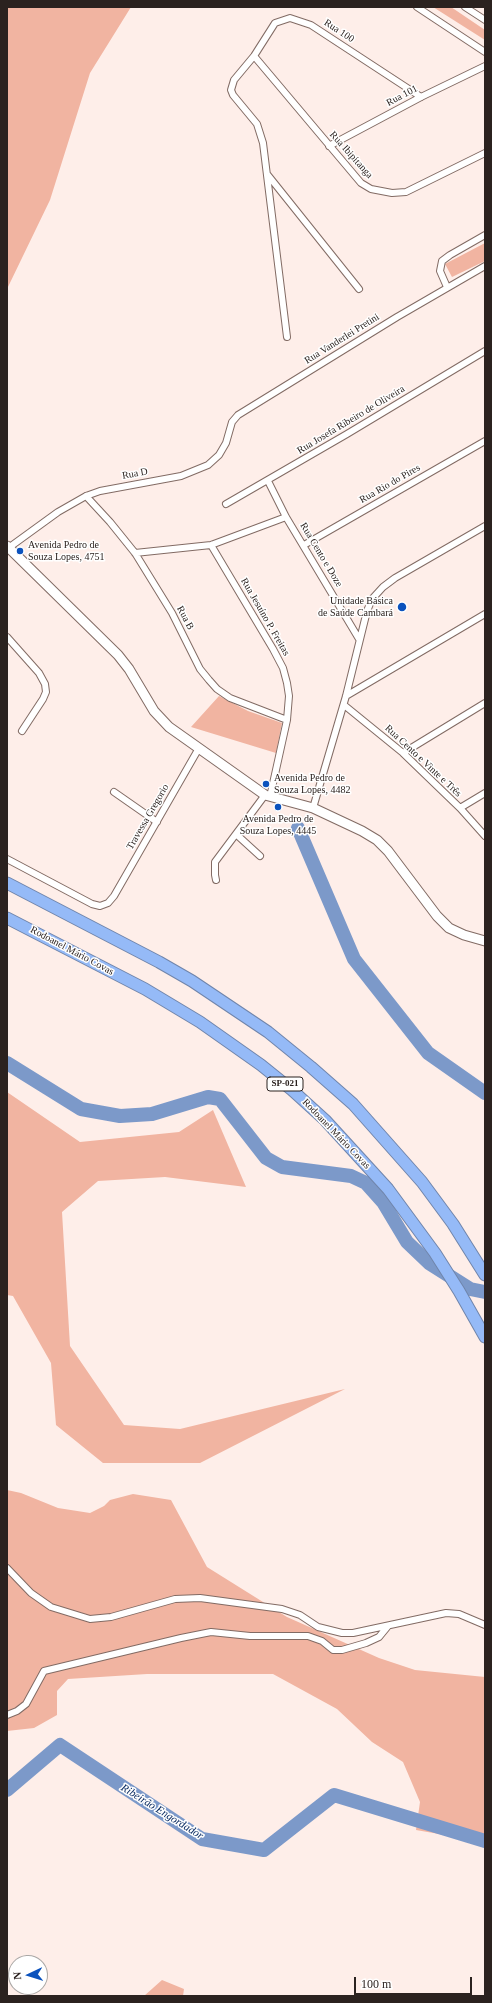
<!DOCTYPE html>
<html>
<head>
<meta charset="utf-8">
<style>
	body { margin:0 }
	#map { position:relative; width:492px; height:2003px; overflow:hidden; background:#feeee9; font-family:"Times New Roman",serif }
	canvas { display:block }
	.frame { position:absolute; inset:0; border:8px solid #2b221f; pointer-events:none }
	.north { position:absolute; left:8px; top:1955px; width:40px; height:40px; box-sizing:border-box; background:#fff; border:1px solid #aaa7a5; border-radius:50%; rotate:266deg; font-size:11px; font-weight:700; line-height:16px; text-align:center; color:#2b221f }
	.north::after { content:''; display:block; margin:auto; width:14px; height:18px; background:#0b52bd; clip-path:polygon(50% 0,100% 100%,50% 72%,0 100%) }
	.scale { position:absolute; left:354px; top:1977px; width:118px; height:18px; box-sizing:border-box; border:2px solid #2b221f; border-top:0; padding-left:5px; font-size:12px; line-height:14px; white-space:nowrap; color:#2b221f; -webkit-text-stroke:3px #fff; paint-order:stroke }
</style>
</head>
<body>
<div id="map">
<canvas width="492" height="2003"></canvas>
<div class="frame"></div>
<div class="north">N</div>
<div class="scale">100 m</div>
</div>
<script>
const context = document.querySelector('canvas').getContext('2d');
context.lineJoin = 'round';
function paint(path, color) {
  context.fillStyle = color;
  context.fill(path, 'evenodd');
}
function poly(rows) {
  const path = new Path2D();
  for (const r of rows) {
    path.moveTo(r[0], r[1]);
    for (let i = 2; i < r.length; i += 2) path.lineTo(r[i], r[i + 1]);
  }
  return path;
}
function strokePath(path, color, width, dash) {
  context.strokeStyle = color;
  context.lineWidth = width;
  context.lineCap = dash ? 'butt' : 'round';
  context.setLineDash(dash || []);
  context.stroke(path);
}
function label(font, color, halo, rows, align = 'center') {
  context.font = font + ' "Times New Roman",serif';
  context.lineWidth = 3;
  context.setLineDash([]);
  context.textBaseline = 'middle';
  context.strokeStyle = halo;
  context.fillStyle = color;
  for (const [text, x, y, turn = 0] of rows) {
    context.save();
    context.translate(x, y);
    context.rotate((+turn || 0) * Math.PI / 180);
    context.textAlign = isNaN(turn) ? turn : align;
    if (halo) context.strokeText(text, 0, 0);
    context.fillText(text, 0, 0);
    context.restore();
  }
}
const green = poly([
	[7,7,131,7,90,73,50,200,7,289],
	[433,7,451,7,485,30,485,40],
	[485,243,485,261,452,277,445,264],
	[219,696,248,711,282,723,276,753,191,727],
	[7,1092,80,1142,179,1132,213,1110,246,1187,165,1177,98,1181,62,1212,70,1346,124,1425,180,1429,345,1389,200,1463,103,1463,56,1425,51,1363,13,1296,7,1295],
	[7,1490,21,1493,58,1508,90,1513,104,1506,110,1500,133,1494,171,1500,207,1567,287,1617,379,1658,415,1670,485,1677,485,1842,416,1830,420,1802,403,1762,372,1742,337,1709,273,1674,147,1674,68,1679,57,1691,57,1715,34,1728,7,1731],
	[162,1980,184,1989,183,1996,144,1996]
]);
const river = poly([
	[298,828,354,959,428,1053,485,1093],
	[7,1063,81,1109,120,1116,152,1114,208,1097,220,1099,266,1158,282,1167,351,1176,366,1183,383,1202,407,1242,429,1263,470,1289,485,1292],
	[7,1790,60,1745,202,1839,264,1850,334,1795,485,1841]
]);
const minor = poly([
	[417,7,485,52],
	[465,7,485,20],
	[254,56,361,183,371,189,392,193,406,192,485,153],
	[329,146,421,97,485,66],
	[267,174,359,289],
	[447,287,440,271,442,261,450,255,485,235],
	[287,337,263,143,257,124,233,95,231,90,234,80,254,56,275,23,290,18,311,25,421,97],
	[268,481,286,517,359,639],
	[86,496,110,522,135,553,172,613,200,669,209,680,217,689,230,698,287,720],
	[226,504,347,434,485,351],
	[211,545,273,649,283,668,287,683,289,696,287,720,270,797],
	[304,545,485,441],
	[7,549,58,512,86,496,100,491,181,476,208,465,219,455,226,443,232,422,238,415,397,317,485,266],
	[135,553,211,545,286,517],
	[7,637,39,673,45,684,46,692,43,699,22,731],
	[346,696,485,614],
	[344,705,403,753,460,808,485,836],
	[403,753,485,703],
	[114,792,157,822],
	[313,808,346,696,367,611,372,599,383,587,395,578,485,526],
	[460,808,485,793],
	[237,835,260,856],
	[7,859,92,904,100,906,108,903,114,896,199,748],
	[216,880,215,875,215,862,265,795],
	[7,1568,31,1593,51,1607,90,1619,111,1617,175,1599,200,1598,282,1609,300,1615,318,1627,342,1633,353,1633,446,1613,459,1614,485,1625],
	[7,1715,17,1711,26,1704,44,1671,181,1638,211,1632,250,1636,308,1636,322,1641,333,1650,342,1650,366,1643,379,1637,388,1626]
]);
const secondary = poly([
	[7,546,118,655,129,669,154,711,169,727,265,795,313,808,362,831,377,840,388,851,437,916,449,928,464,935,485,941]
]);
const motorway = poly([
	[7,883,159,962,192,981,268,1032,311,1067,353,1104,422,1182,453,1224,485,1275],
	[7,918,145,989,200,1022,261,1065,292,1090,325,1120,388,1189,435,1253,459,1291,485,1337]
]);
const markers = [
	[20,551,4,"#0b52bd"],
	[402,607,5,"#0b52bd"],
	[266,784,4,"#0b52bd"],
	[278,807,4,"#0b52bd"]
];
const shields = [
	[285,1084,36]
];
const shieldNames = [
	["SP-021",285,1084]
];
const streetNames = [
	["Rua 100",339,31,33],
	["Rua 101",402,96,-28],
	["Rua Ibipitanga",351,155,48],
	["Rua Vanderlei Pretini",342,339,-32],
	["Rua Josefa Ribeiro de Oliveira",351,420,-31],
	["Rua D",135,474,-10],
	["Rua Rio do Pires",390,484,-30],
	["Rua Cento e Doze",321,555,59],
	["Rua Jesuíno P. Freitas",265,617,60],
	["Rua B",185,618,62],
	["Rua Cento e Vinte e Três",423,761,43],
	["Travessa Gregorio",148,817,-60],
	["Rodoanel Mário Covas",72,951,28],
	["Rodoanel Mário Covas",336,1134,46]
];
const poiNames = [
	["Avenida Pedro de",28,545],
	["Souza Lopes, 4751",28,557],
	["Unidade Básica",393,601,"right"],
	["de Saúde Cambará",393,613,"right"],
	["Avenida Pedro de",274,778],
	["Souza Lopes, 4482",274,790],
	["Avenida Pedro de",278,819,"center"],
	["Souza Lopes, 4445",278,831,"center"]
];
const waterNames = [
	["Ribeirão Engordador",162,1812,32]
];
paint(green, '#f1b4a1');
strokePath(river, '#7c99c9', 14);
strokePath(minor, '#826b64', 8);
strokePath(secondary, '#826b64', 11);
strokePath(motorway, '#7085ab', 13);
strokePath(minor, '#fff', 6);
strokePath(secondary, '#fff', 9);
strokePath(motorway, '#95baf7', 11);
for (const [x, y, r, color] of markers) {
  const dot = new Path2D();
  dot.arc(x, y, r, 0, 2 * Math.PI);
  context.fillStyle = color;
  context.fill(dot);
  strokePath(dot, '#fff', 1.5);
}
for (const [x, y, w] of shields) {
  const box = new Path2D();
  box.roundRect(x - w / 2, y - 7, w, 14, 3);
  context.fillStyle = '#fff';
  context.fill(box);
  strokePath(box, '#2b221f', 1);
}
label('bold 9px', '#2b221f', null, shieldNames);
label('10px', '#2b221f', '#fff', streetNames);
label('10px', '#2b221f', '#fff', poiNames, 'left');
label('italic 11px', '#03265e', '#fff', waterNames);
</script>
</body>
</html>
